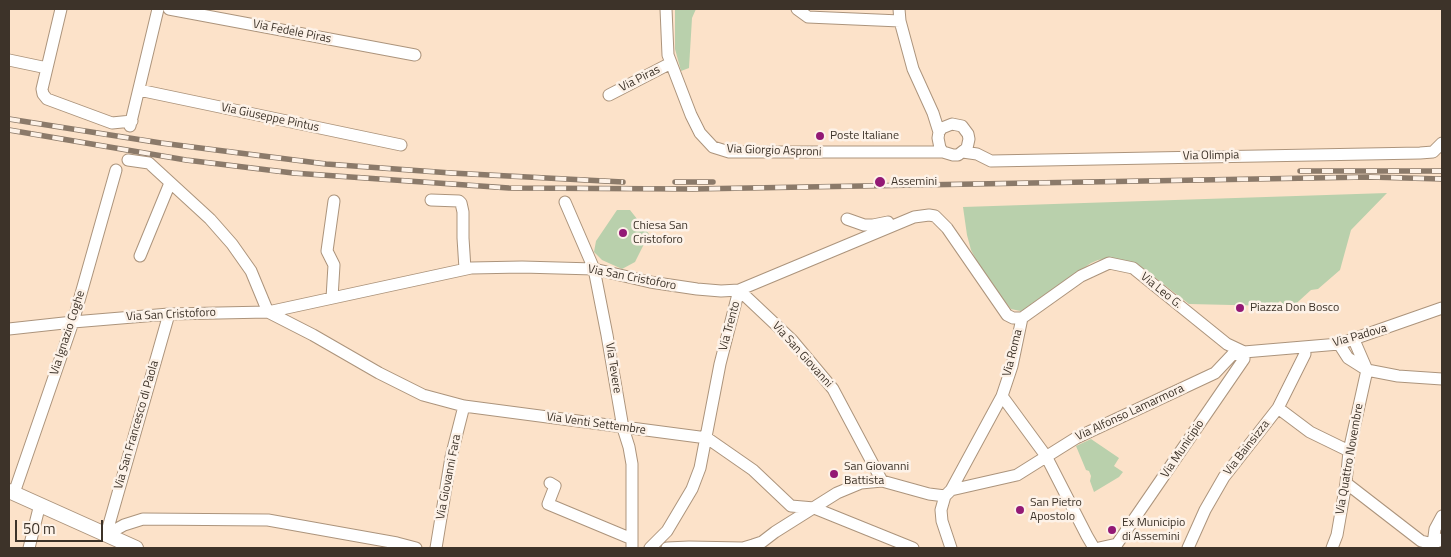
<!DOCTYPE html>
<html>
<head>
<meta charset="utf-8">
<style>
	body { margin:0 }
	#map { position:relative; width:1451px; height:557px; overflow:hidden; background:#fce2c9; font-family:"Titillium Web",sans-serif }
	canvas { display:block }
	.frame { position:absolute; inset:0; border:10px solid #3d3329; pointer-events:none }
	.scale { position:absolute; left:15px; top:520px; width:88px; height:22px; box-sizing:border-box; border:2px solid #3d3329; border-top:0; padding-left:6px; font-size:15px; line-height:18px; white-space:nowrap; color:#3d3329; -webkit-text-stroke:4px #fdf2e8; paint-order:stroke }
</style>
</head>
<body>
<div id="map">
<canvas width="1451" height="557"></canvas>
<div class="frame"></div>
<div class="scale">50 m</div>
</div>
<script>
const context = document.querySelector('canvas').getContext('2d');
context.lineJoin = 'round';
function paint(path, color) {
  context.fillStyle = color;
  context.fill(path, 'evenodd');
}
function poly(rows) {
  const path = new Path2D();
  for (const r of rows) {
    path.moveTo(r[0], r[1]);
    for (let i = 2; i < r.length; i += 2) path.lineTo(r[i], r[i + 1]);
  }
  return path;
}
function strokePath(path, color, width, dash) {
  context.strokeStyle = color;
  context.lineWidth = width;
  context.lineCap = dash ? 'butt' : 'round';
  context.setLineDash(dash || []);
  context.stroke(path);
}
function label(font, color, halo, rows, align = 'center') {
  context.font = font + ' "Titillium Web",sans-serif';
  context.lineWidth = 5;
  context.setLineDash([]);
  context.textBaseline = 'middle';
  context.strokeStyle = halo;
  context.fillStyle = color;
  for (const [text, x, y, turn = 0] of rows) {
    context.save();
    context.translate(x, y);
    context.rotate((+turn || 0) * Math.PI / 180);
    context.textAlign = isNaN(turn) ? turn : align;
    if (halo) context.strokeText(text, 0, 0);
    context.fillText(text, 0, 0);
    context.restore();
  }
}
const green = poly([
	[675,9,696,9,692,18,689,68,681,71,675,49],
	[1387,193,1351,230,1340,270,1318,289,1311,290,1289,310,1280,301,1275,306,1189,304,1149,273,1129,262,1110,258,1098,260,1091,263,1031,304,1032,306,1025,312,1011,309,983,273,971,250,967,235,963,207],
	[617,210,630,210,649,234,635,262,622,269,602,260,594,252,596,241],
	[1091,439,1119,458,1114,466,1123,472,1119,477,1094,492,1090,481,1091,476,1089,471,1086,470,1076,446]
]);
const minor = poly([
	[61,9,42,89,43,94,47,99,112,123,132,121],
	[169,9,415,55],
	[666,9,668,55,691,115,700,133,713,147,729,152,943,152],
	[797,9,808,17,900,21],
	[899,9,900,21,913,69,933,113,939,132,938,138,940,148,943,152,953,155,958,155,967,148,969,139,968,134,962,126,952,124,942,128,939,132],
	[9,60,47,68],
	[139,90,401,145],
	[609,95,671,63],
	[130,126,158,9],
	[963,152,977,154,991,161,1420,153,1433,152,1442,143],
	[128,160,149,163,210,219,232,244,251,271,268,312,313,335,379,373,423,395,464,406,707,438,753,470,791,506,814,508,913,548],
	[431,200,459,201,461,203,463,212,463,238,465,269],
	[565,202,594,269,607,335,623,428,629,447,632,464,632,548],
	[847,219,864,225,873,225,888,222],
	[140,256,170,183],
	[739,290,792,340,833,389,882,481],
	[332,298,334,265,327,251,334,201],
	[1022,318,1081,276,1109,263,1133,268,1227,344,1244,352,1339,344,1442,308],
	[9,329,73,322,169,314,268,312,471,268,522,267,594,269,650,282,697,289,721,291,739,290,914,217,929,215,935,216,947,228,1007,315,1013,318,1022,318],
	[1354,340,1367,370],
	[1339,344,1348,358,1367,370,1398,376,1442,379],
	[1002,396,1046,456,1087,536,1094,548],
	[1278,408,1310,432,1349,451],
	[550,483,555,486,548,504,632,539],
	[1346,483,1421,541,1433,544,1442,539],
	[951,490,1017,475,1076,438,1215,373,1232,355,1244,352],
	[14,493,73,322,116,170],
	[945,496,941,510,942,521,951,548],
	[106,535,124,525,143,519,268,520,397,543,416,548],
	[106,535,169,314],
	[1117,544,1244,359,1244,352],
	[1433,544,1435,529,1442,516],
	[29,548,40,504],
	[436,548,451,457,464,406],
	[650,548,667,531,692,489,700,468,720,364,739,290],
	[667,548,689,547,743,548,753,545,762,542,775,532,837,493,861,483,882,481,929,494,945,496,951,490,1002,396,1012,366,1022,318],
	[1099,548,1117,544],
	[1188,548,1205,510,1224,477,1278,408,1305,354,1304,348],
	[1332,548,1337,535,1346,483,1349,451,1367,370]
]);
const major = poly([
	[9,491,136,548]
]);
const rail = poly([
	[9,119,161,143,326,164,451,173,623,182],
	[9,130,186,160,293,173,509,188,693,189,1369,177,1442,179],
	[1300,171,1442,171],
	[675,182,713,182]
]);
const markers = [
	[820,136,5,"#931975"],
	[880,182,6,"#931975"],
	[623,233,5,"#931975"],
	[1240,308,5,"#931975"],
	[834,474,5,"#931975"],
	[1020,510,5,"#931975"],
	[1112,530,5,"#931975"]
];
const streetNames = [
	["Via Fedele Piras",292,32,11],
	["Via Piras",640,79,-27],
	["Via Giuseppe Pintus",270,118,12],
	["Via Giorgio Asproni",774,151,2],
	["Via Olimpia",1211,156,-1],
	["Via San Cristoforo",632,278,11],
	["Via Leo G.",1161,291,39],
	["Via San Cristoforo",171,315,-3],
	["Via Trento",730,326,-75],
	["Via Ignazio Coghe",68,333,-72],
	["Via Padova",1360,336,-16],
	["Via Roma",1013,353,-76],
	["Via San Giovanni",802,355,48],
	["Via Tevere",613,368,81],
	["Via Alfonso Lamarmora",1130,413,-25],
	["Via Venti Settembre",596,424,8],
	["Via San Francesco di Paola",137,425,-74],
	["Via Bainsizza",1247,448,-52],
	["Via Municipio",1183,449,-56],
	["Via Quattro Novembre",1350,459,-80],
	["Via Giovanni Fara",449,477,-79]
];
const poiNames = [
	["Poste Italiane",830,136],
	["Assemini",891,182],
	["Chiesa San",633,226],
	["Cristoforo",633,240],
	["Piazza Don Bosco",1250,308],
	["San Giovanni",844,467],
	["Battista",844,481],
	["San Pietro",1030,503],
	["Apostolo",1030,517],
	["Ex Municipio",1122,523],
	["di Assemini",1122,537]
];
paint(green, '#b9d0ac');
strokePath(minor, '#ac947c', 13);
strokePath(major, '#ac947c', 16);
strokePath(minor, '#fff', 11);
strokePath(major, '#fff', 14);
strokePath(rail, '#8b7a6a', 5.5);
strokePath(rail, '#fdf2e8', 4, [11]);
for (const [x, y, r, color] of markers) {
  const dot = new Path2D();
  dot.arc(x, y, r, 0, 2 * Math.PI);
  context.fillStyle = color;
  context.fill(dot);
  strokePath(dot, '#fdf2e8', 2);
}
label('12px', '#3d3329', '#fdf2e8', streetNames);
label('12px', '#3d3329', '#fdf2e8', poiNames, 'left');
</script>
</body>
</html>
